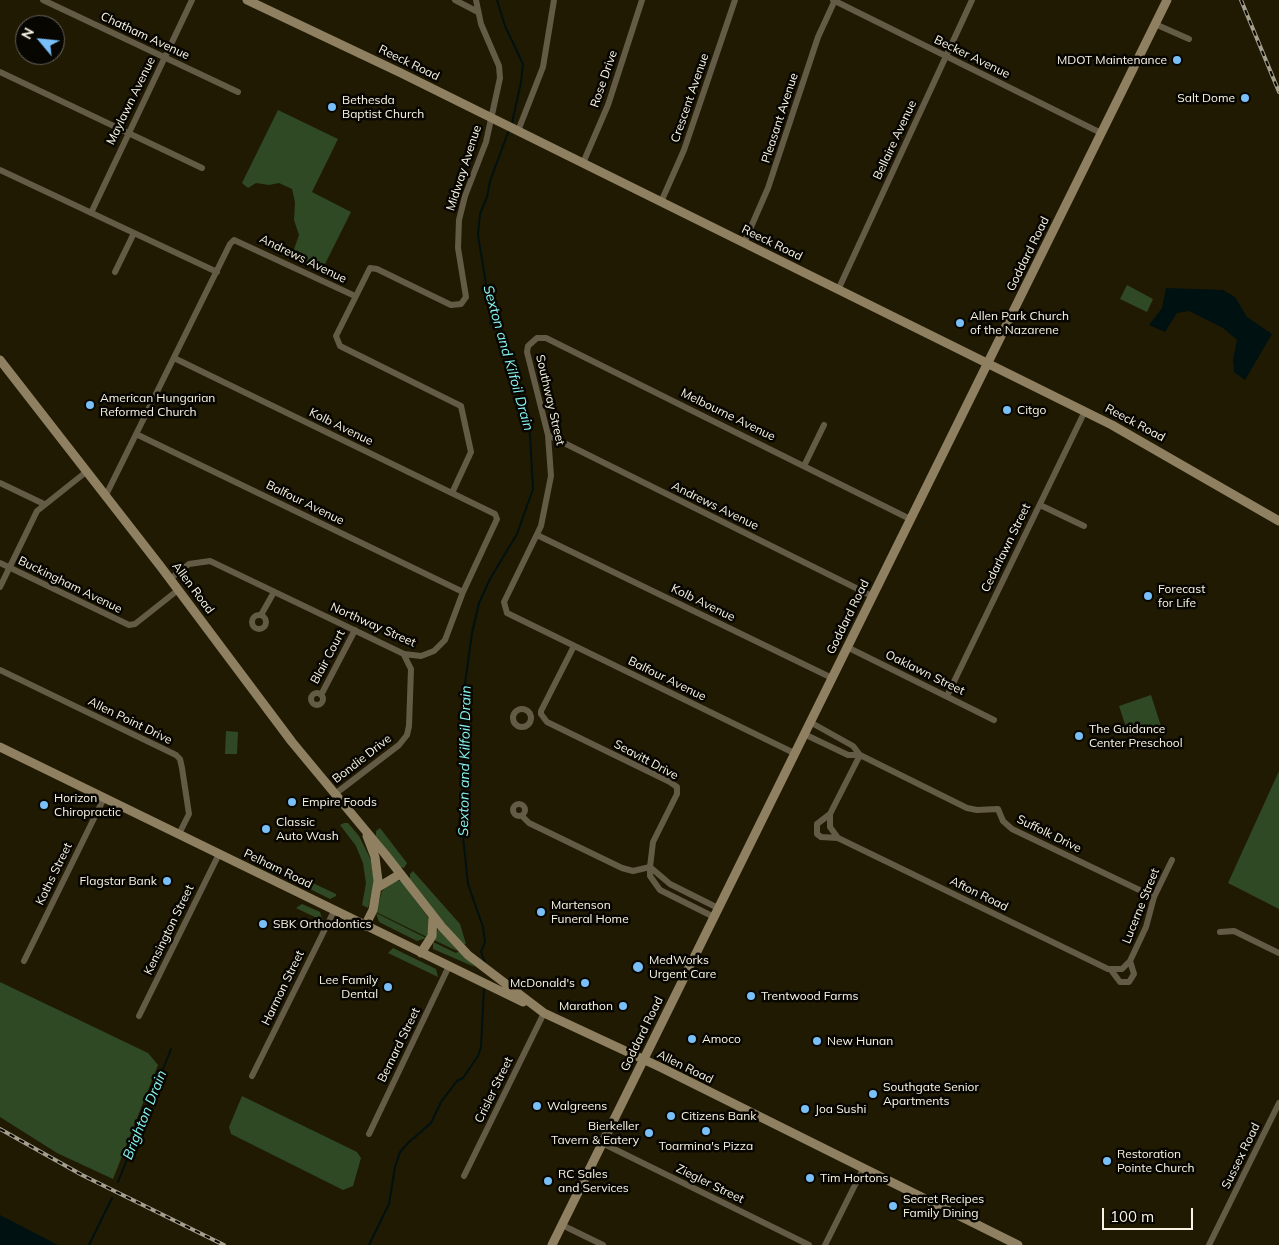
<!DOCTYPE html>
<html>
<head>
<meta charset="utf-8">
<style>
	body { margin:0 }
	#map { position:relative; width:1279px; height:1245px; overflow:hidden; background:#211a03; font-family:Mulish,sans-serif }
	canvas { display:block }
	.north { position:absolute; left:15px; top:15px; width:50px; height:50px; box-sizing:border-box; background:#080601; border:1px solid #68665d; border-radius:50%; rotate:298deg; font-size:14px; font-weight:700; line-height:20px; text-align:center; color:#f9f5e6 }
	.north::after { content:''; display:block; margin:auto; width:18px; height:22px; background:#79bff8; clip-path:polygon(50% 0,100% 100%,50% 72%,0 100%) }
	.scale { position:absolute; left:1102px; top:1208px; width:91px; height:22px; box-sizing:border-box; border:2px solid #f9f5e6; border-top:0; padding-left:6px; font-size:15px; line-height:18px; white-space:nowrap; color:#f9f5e6; -webkit-text-stroke:4px #080601; paint-order:stroke }
</style>
</head>
<body>
<div id="map">
<canvas width="1279" height="1245"></canvas>
<div class="north">N</div>
<div class="scale">100 m</div>
</div>
<script>
const context = document.querySelector('canvas').getContext('2d');
context.lineJoin = 'round';
function paint(path, color) {
  context.fillStyle = color;
  context.fill(path, 'evenodd');
}
function poly(rows) {
  const path = new Path2D();
  for (const r of rows) {
    if (r.length === 3) {
      path.moveTo(r[0] + r[2], r[1]);
      path.arc(r[0], r[1], r[2], 0, 2 * Math.PI);
      continue;
    }
    path.moveTo(r[0], r[1]);
    for (let i = 2; i < r.length; i += 2) path.lineTo(r[i], r[i + 1]);
  }
  return path;
}
function strokePath(path, color, width, dash) {
  context.strokeStyle = color;
  context.lineWidth = width;
  context.lineCap = dash ? 'butt' : 'round';
  context.setLineDash(dash || []);
  context.stroke(path);
}
function label(font, color, halo, rows, align = 'center') {
  context.font = font + ' Mulish,sans-serif';
  context.lineWidth = 5;
  context.setLineDash([]);
  context.textBaseline = 'middle';
  context.strokeStyle = halo;
  context.fillStyle = color;
  for (const [text, x, y, turn = 0] of rows) {
    context.save();
    context.translate(x, y);
    context.rotate((+turn || 0) * Math.PI / 180);
    context.textAlign = isNaN(turn) ? turn : align;
    if (halo) context.strokeText(text, 0, 0);
    context.fillText(text, 0, 0);
    context.restore();
  }
}
const green = poly([
	[278,110,338,139,312,192,351,212,322,270,292,255,299,235,294,220,295,202,292,189,279,183,269,185,256,183,248,188,242,183],
	[1127,285,1153,299,1147,312,1120,299],
	[1151,695,1161,726,1129,736,1119,706],
	[226,731,238,732,237,754,225,754],
	[1279,771,1279,909,1228,883],
	[344,823,348,823,359,836,371,860,374,882,368,908,362,905,366,883,363,863,356,846,340,825],
	[380,828,407,863,404,868,400,867,376,836,376,831],
	[413,871,460,924,466,944,463,945,458,940,410,880,410,874],
	[298,876,336,894,336,896,330,899,300,884],
	[396,880,401,881,428,917,430,928,427,937,376,912,382,891],
	[302,904,320,912,323,921,296,908],
	[376,913,426,938,417,941,379,922],
	[438,928,457,950,457,951,434,940],
	[433,942,456,953,459,951,475,967,433,949],
	[393,948,436,969,438,977,388,953],
	[0,982,148,1053,158,1065,113,1179,57,1153,0,1117],
	[242,1096,357,1152,361,1158,353,1186,343,1190,231,1134,229,1127]
]);
const water = poly([
	[1166,288,1223,290,1235,297,1247,317,1272,334,1245,380,1234,372,1233,360,1237,340,1223,328,1189,311,1177,313,1165,332,1149,325,1162,308],
	[0,1215,58,1245,0,1245]
]);
const stream = poly([
	[497,0,505,26,523,64,521,82,512,123],
	[490,324,494,307],
	[486,965,481,952,485,942,483,927,468,884,463,837,464,691,472,633,479,603,490,579,517,534,533,489,530,435,506,342,486,284,478,235,480,214,487,197,490,181,509,130],
	[118,1182,171,1049],
	[89,1245,112,1198],
	[369,1245,389,1204,395,1167,400,1152,408,1143,431,1123,441,1102,457,1081,463,1078,478,1056,481,1047,484,987]
]);
const street = poly([
	[43,0,238,92],
	[455,0,478,12],
	[833,0,1101,133],
	[1155,24,1189,39],
	[0,72,202,168],
	[518,131,543,67,554,0],
	[583,163,608,105,642,0],
	[0,170,217,272],
	[661,202,684,150,735,0],
	[91,213,192,0],
	[744,243,768,188,818,37,835,0],
	[115,272,134,233],
	[838,290,972,0],
	[136,434,463,592],
	[548,435,872,596],
	[804,466,824,425],
	[0,483,44,504],
	[452,493,471,452,461,406,340,346,336,336,370,268,377,269,451,305,461,304,466,297,458,248,459,220,465,196,486,142,500,78,499,66,481,24,476,0],
	[105,497,230,244,234,240,355,296],
	[1040,505,1084,526],
	[537,535,832,678],
	[0,563,129,625,135,624,178,590],
	[170,579,189,564,210,561,404,654,421,656,434,651,445,640,463,592,497,519,495,514,174,358],
	[0,587,37,511,86,472],
	[259,622,7],
	[261,615,274,592],
	[847,647,994,720],
	[0,670,176,755,180,759,182,768,189,814,179,834],
	[317,699,6],
	[321,695,355,630],
	[947,696,1085,411],
	[522,718,9],
	[541,714,541,711,574,646],
	[810,722,853,746,860,755,967,808,977,810,998,809,1003,821,1012,829,1154,897],
	[804,734,848,755,860,755],
	[794,753,507,613,504,602,541,526,551,476,548,435,527,352,528,346,537,338,546,338,910,519],
	[860,755,830,814,830,827,838,838,1108,969,1122,969,1130,961,1146,927,1154,897,1172,860],
	[335,794,399,745,407,735,409,726,411,669,404,655],
	[519,810,6],
	[830,814,817,824,817,834,821,837,838,838],
	[522,816,529,823,622,868,633,871,650,867,653,842,677,794,677,787,670,782,547,722,541,714],
	[714,917,660,890,650,876,650,867,670,884,718,908],
	[1220,932,1234,931,1279,953],
	[24,961,104,798],
	[1111,970,1120,982,1129,982,1134,974,1130,961],
	[139,1016,219,854],
	[252,1076,334,911],
	[369,1134,449,966],
	[602,1143,809,1245],
	[464,1176,544,1013],
	[562,1225,603,1245],
	[825,1245,863,1169],
	[1209,1245,1279,1103]
]);
const secondary = poly([
	[247,0,401,73,1112,425,1279,521],
	[0,360,161,567,292,742,385,854,442,927,468,955,544,1013,662,1068,1018,1245],
	[0,747,523,1002],
	[377,888,400,874],
	[365,926,373,910,378,881,375,857,367,836],
	[421,953,432,936,433,917],
	[552,1245,1167,0]
]);
const rail = poly([
	[1241,0,1279,92],
	[0,1129,82,1175,224,1245]
]);
const markers = [
	[1177,60,5,"#79bff8"],
	[1245,98,5,"#79bff8"],
	[332,107,5,"#79bff8"],
	[960,323,5,"#79bff8"],
	[90,405,5,"#79bff8"],
	[1007,410,5,"#79bff8"],
	[1148,596,5,"#79bff8"],
	[1079,736,5,"#79bff8"],
	[292,802,5,"#79bff8"],
	[44,805,5,"#79bff8"],
	[266,829,5,"#79bff8"],
	[167,881,5,"#79bff8"],
	[541,912,5,"#79bff8"],
	[263,924,5,"#79bff8"],
	[638,967,6,"#79bff8"],
	[585,983,5,"#79bff8"],
	[388,987,5,"#79bff8"],
	[751,996,5,"#79bff8"],
	[623,1006,5,"#79bff8"],
	[692,1039,5,"#79bff8"],
	[817,1041,5,"#79bff8"],
	[873,1094,5,"#79bff8"],
	[537,1106,5,"#79bff8"],
	[805,1109,5,"#79bff8"],
	[671,1116,5,"#79bff8"],
	[706,1131,5,"#79bff8"],
	[649,1133,5,"#79bff8"],
	[1107,1161,5,"#79bff8"],
	[810,1178,5,"#79bff8"],
	[548,1181,5,"#79bff8"],
	[893,1206,5,"#79bff8"]
];
const streetNames = [
	["Chatham Avenue",145,36,25],
	["Becker Avenue",972,57,26],
	["Reeck Road",409,63,26],
	["Rose Drive",604,79,-71],
	["Crescent Avenue",690,98,-71],
	["Maylawn Avenue",131,101,-64],
	["Pleasant Avenue",780,118,-72],
	["Bellaire Avenue",895,140,-65],
	["Midway Avenue",464,168,-72],
	["Reeck Road",772,243,26],
	["Goddard Road",1028,254,-64],
	["Andrews Avenue",303,259,26],
	["Southway Street",550,400,77],
	["Melbourne Avenue",728,415,26],
	["Reeck Road",1135,423,28],
	["Kolb Avenue",341,427,26],
	["Balfour Avenue",305,503,26],
	["Andrews Avenue",715,506,26],
	["Cedarlawn Street",1006,548,-64],
	["Buckingham Avenue",70,585,26],
	["Allen Road",193,588,53],
	["Kolb Avenue",703,603,26],
	["Goddard Road",848,617,-64],
	["Northway Street",373,625,24],
	["Blair Court",328,657,-62],
	["Oaklawn Street",925,673,26],
	["Balfour Avenue",667,679,26],
	["Allen Point Drive",130,721,26],
	["Bondie Drive",362,759,-38],
	["Seavitt Drive",646,760,28],
	["Suffolk Drive",1049,834,26],
	["Pelham Road",278,869,26],
	["Koths Street",54,874,-64],
	["Afton Road",979,894,26],
	["Lucerne Street",1141,906,-68],
	["Kensington Street",169,930,-64],
	["Harmon Street",283,988,-64],
	["Goddard Road",642,1034,-64],
	["Bernard Street",399,1045,-64],
	["Allen Road",685,1067,26],
	["Crisler Street",494,1090,-64],
	["Sussex Road",1241,1156,-64],
	["Ziegler Street",710,1184,26]
];
const poiNames = [
	["MDOT Maintenance",1167,60,"right"],
	["Salt Dome",1235,98,"right"],
	["Bethesda",342,100],
	["Baptist Church",342,114],
	["Allen Park Church",970,316],
	["of the Nazarene",970,330],
	["American Hungarian",100,398],
	["Reformed Church",100,412],
	["Citgo",1017,410],
	["Forecast",1158,589],
	["for Life",1158,603],
	["The Guidance",1089,729],
	["Center Preschool",1089,743],
	["Horizon",54,798],
	["Chiropractic",54,812],
	["Empire Foods",302,802],
	["Classic",276,822],
	["Auto Wash",276,836],
	["Flagstar Bank",157,881,"right"],
	["Martenson",551,905],
	["Funeral Home",551,919],
	["SBK Orthodontics",273,924],
	["MedWorks",649,960],
	["Urgent Care",649,974],
	["Lee Family",378,980,"right"],
	["Dental",378,994,"right"],
	["McDonald's",575,983,"right"],
	["Trentwood Farms",761,996],
	["Marathon",613,1006,"right"],
	["Amoco",702,1039],
	["New Hunan",827,1041],
	["Southgate Senior",883,1087],
	["Apartments",883,1101],
	["Walgreens",547,1106],
	["Joa Sushi",815,1109],
	["Citizens Bank",681,1116],
	["Bierkeller",639,1126,"right"],
	["Tavern & Eatery",639,1140,"right"],
	["Toarmina's Pizza",706,1146,"center"],
	["Restoration",1117,1154],
	["Pointe Church",1117,1168],
	["RC Sales",558,1174],
	["and Services",558,1188],
	["Tim Hortons",820,1178],
	["Secret Recipes",903,1199],
	["Family Dining",903,1213]
];
const waterNames = [
	["Sexton and Kilfoil Drain",508,358,74],
	["Sexton and Kilfoil Drain",465,761,-89],
	["Brighton Drain",145,1115,-68]
];
paint(green, '#2e4924');
paint(water, '#011');
strokePath(stream, '#011', 2);
strokePath(street, '#645b47', 6);
strokePath(secondary, '#8e8060', 9);
strokePath(rail, '#a49f8c', 4);
strokePath(rail, '#080601', 2, [5.5]);
for (const [x, y, r, color] of markers) {
  const dot = new Path2D();
  dot.arc(x, y, r, 0, 2 * Math.PI);
  context.fillStyle = color;
  context.fill(dot);
  strokePath(dot, '#080601', 2);
}
label('12px', '#f9f5e6', '#080601', streetNames);
label('12px', '#f9f5e6', '#080601', poiNames, 'left');
label('italic 14px', '#86f5f4', '#080601', waterNames);
</script>
</body>
</html>
